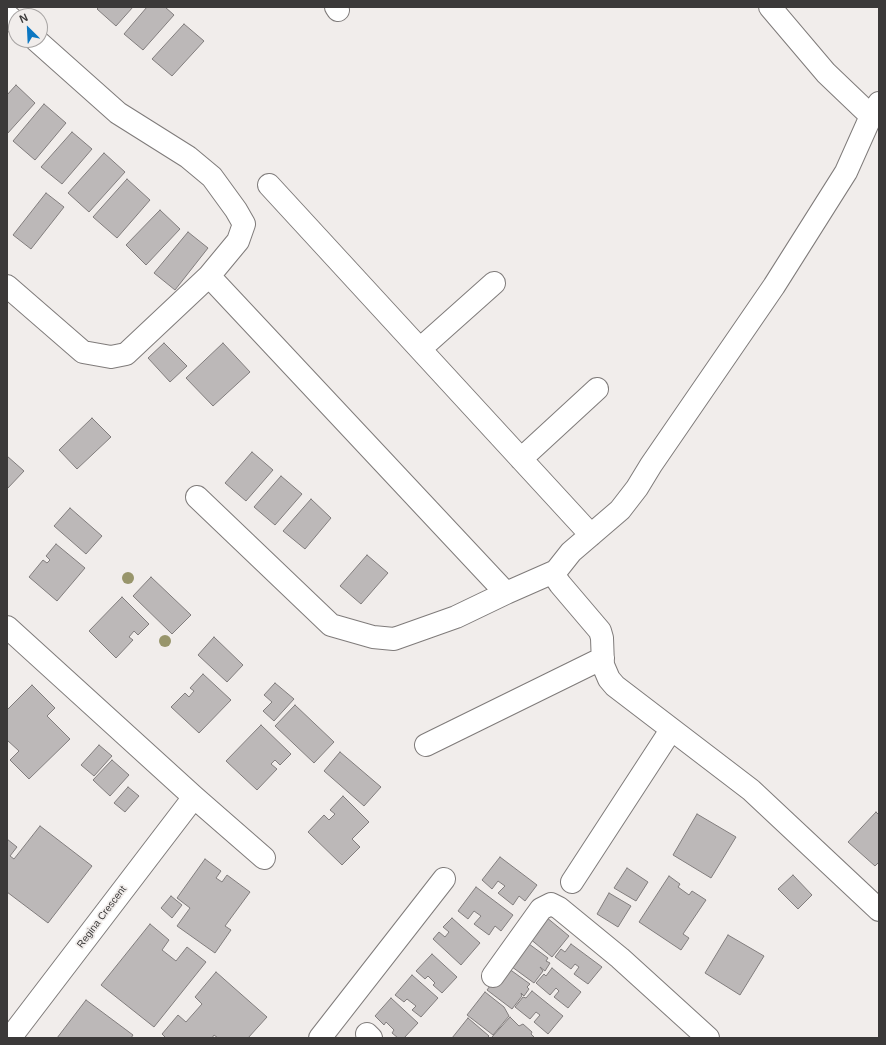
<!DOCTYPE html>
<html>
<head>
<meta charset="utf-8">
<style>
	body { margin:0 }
	#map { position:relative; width:886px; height:1045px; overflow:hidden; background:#f1edeb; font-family:Helvetica,sans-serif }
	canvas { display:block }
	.frame { position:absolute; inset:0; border:8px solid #3b3939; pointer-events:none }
	.north { position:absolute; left:8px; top:8px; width:40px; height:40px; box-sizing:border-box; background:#f1edeb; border:1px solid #a8a5a4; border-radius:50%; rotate:336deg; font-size:11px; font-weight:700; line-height:16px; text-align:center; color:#3b3939 }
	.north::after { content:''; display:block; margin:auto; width:14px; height:18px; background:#0b77c2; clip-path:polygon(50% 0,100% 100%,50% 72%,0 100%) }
</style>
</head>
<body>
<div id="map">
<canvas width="886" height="1045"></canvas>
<div class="frame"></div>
<div class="north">N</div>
</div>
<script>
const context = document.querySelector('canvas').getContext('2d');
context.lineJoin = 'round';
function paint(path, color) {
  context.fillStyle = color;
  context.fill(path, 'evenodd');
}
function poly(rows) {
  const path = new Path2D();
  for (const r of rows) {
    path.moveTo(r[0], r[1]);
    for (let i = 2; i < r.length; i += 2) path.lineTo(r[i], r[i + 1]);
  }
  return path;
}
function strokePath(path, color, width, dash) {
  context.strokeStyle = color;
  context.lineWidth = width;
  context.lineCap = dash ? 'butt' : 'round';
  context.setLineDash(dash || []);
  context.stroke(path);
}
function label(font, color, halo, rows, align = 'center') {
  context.font = font + ' Helvetica,sans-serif';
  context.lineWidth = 3.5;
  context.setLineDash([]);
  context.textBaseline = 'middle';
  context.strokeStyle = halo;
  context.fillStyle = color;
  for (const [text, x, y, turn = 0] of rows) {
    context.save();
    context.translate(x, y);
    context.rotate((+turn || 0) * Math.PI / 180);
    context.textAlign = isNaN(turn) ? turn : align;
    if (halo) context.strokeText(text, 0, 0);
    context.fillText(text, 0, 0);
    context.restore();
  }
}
const building = poly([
	[99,7,133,7,116,26,97,9,99,7],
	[147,7,165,7,174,15,143,50,124,34,147,7],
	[184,24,204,41,172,76,152,59,184,24],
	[16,85,35,103,7,134,7,95,16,85],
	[44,104,66,123,35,160,13,141,44,104],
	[72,132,92,149,62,184,41,167,72,132],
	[104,153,125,172,89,212,68,193,104,153],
	[127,179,150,200,117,238,93,217,127,179],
	[46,193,64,207,31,249,13,235,46,193],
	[160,210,180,229,146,265,126,245,160,210],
	[188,232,208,248,175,290,154,273,188,232],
	[164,343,187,366,170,382,148,358,164,343],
	[223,343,250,372,213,406,186,378,223,343],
	[92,418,111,437,77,469,59,450,92,418],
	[252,452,273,470,246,501,225,483,252,452],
	[7,456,24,471,7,489,7,456],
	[281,476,302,494,275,525,254,507,281,476],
	[311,499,331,518,305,549,283,531,311,499],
	[70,508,102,536,86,554,54,526,70,508],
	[56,544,85,568,57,601,29,577,43,560,47,563,50,560,46,556,56,544],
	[367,555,388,573,361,604,340,586,367,555],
	[151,577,191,615,172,634,133,596,151,577],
	[122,597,149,624,138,635,134,631,129,637,133,640,116,658,89,631,122,597],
	[214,637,243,665,227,682,198,655,214,637],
	[203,674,231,700,199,733,171,707,185,693,189,697,194,691,190,688,203,674],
	[275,683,294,699,274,721,263,711,272,702,264,695,275,683],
	[32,685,55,708,47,716,70,739,29,779,10,760,19,751,7,740,7,710,32,685],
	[295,705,334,742,314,763,275,726,295,705],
	[261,725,291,754,280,765,275,760,271,764,277,769,257,790,226,761,261,725],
	[99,745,112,756,94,776,81,765,99,745],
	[340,752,381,787,364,806,324,771,340,752],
	[112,760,129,775,110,796,93,780,112,760],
	[128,787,139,796,125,812,114,803,128,787],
	[343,796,369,822,352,839,360,847,342,865,308,832,324,815,329,820,335,814,330,810,343,796],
	[876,812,879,815,879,862,875,866,848,842,876,812],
	[697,814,736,837,711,878,673,855,697,814],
	[40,826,92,866,48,923,7,892,7,839,17,847,10,856,14,859,40,826],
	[500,857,537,885,525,901,519,896,513,905,498,893,505,886,498,881,492,889,482,880,500,857],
	[205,859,221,871,216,878,222,882,227,875,250,892,225,926,231,930,215,953,177,926,190,908,177,898,205,859],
	[627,868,648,882,636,901,614,888,627,868],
	[793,875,812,895,798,909,778,889,793,875],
	[669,876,680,884,678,887,689,895,692,891,706,900,683,934,689,938,681,950,639,922,669,876],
	[476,887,513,915,501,931,495,926,489,935,474,924,481,916,474,911,468,919,458,911,476,887],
	[609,893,631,906,618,927,597,914,609,893],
	[171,896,182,905,172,918,161,908,171,896],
	[546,917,569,936,552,957,529,938,546,917],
	[452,918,480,943,461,965,433,939,439,932,445,937,449,932,443,927,452,918],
	[150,924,169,940,162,950,176,961,187,947,206,962,154,1027,101,985,150,924],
	[728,935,764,956,740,995,705,973,728,935],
	[525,941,548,958,546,961,550,963,545,971,540,967,543,971,534,983,508,964,525,941],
	[571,944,602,967,588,984,574,974,579,967,575,964,571,969,555,957,561,949,565,952,571,944],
	[432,954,457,977,442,993,433,985,435,983,428,976,425,979,416,971,432,954],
	[505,966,530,984,527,987,529,989,524,996,521,993,522,996,512,1009,487,990,505,966],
	[552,968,581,992,568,1008,554,997,559,991,556,988,550,995,536,983,544,974,546,976,552,968],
	[216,972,267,1017,248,1038,218,1038,214,1035,212,1038,166,1038,162,1034,178,1015,186,1022,202,1004,195,997,216,972],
	[412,975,438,998,421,1017,412,1010,416,1006,407,999,404,1002,395,995,412,975],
	[532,991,563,1016,548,1034,534,1022,540,1015,536,1012,530,1019,515,1007,523,997,526,998,532,991],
	[485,992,504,1007,509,1016,493,1035,467,1015,485,992],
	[391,998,418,1023,404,1038,398,1038,392,1033,394,1030,386,1022,384,1025,375,1016,391,998],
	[86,1000,133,1035,131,1038,57,1038,86,1000],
	[510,1017,519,1026,523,1024,532,1032,531,1034,535,1038,493,1038,492,1037,510,1017],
	[468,1018,489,1036,487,1038,452,1038,468,1018]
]);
const minor = poly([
	[336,7,338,10],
	[770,7,826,73,871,116],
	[7,15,16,23],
	[879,103,871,116,846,172,774,286,651,465,637,488,620,510,571,552,556,571,556,578,560,584,600,631,602,638,603,665,609,679,615,686,751,790,879,910],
	[269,185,591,535],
	[209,276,506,593,556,571],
	[7,286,83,352,111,357,126,354,209,276,238,241,244,224,236,210,212,177,188,157,118,113,36,40],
	[420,349,494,283],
	[521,459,597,389],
	[197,497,331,625,373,637,394,639,456,617,506,593],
	[7,627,194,797,264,858],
	[426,745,603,658],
	[572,882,671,730],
	[493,976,541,909,551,904,559,908,620,958,708,1038],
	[367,1034,371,1038],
	[10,1038,194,797],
	[320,1038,444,879]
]);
const trees = [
	[128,578],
	[165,641]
];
const streetNames = [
	["Regina Crescent",102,917,-53]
];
paint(building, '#bcb8b8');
strokePath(building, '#817d7d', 1);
strokePath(minor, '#7f7b7a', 24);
strokePath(minor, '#fff', 22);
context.fillStyle = '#98956b';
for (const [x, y] of trees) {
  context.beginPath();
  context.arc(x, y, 6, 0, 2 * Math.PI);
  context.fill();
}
label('10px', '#3b3939', '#f1edeb', streetNames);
</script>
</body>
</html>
